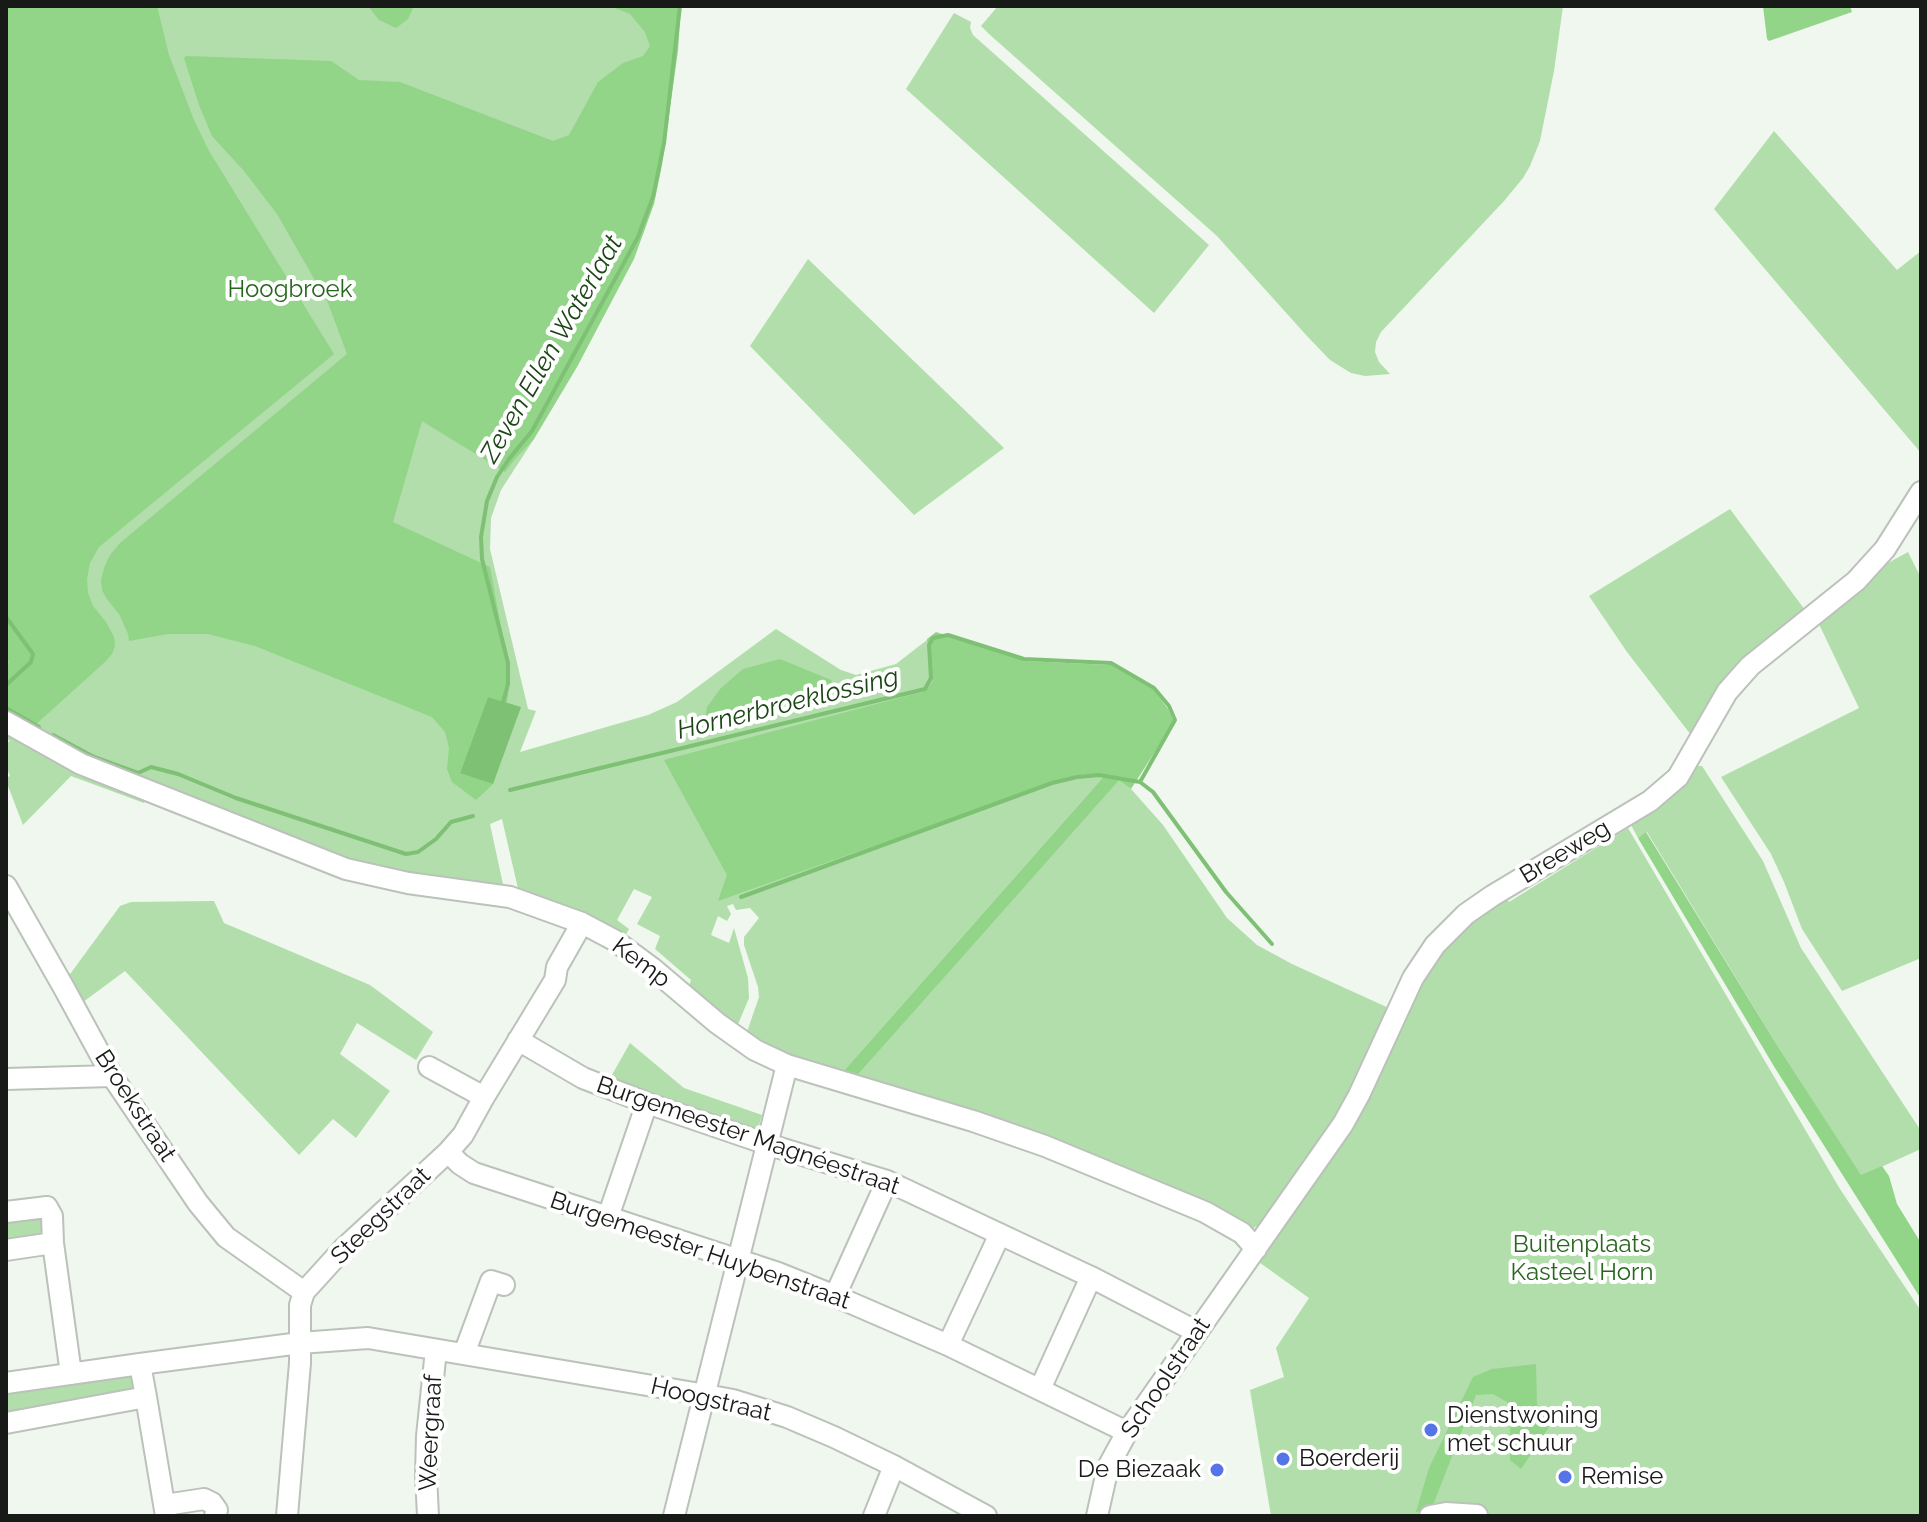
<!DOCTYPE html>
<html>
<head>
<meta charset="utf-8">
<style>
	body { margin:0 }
	#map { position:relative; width:1927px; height:1522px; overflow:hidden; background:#eff7ee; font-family:Raleway,sans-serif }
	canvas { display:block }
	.frame { position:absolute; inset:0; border:8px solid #181a17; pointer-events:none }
</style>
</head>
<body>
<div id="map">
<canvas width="1927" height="1522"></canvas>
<div class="frame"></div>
</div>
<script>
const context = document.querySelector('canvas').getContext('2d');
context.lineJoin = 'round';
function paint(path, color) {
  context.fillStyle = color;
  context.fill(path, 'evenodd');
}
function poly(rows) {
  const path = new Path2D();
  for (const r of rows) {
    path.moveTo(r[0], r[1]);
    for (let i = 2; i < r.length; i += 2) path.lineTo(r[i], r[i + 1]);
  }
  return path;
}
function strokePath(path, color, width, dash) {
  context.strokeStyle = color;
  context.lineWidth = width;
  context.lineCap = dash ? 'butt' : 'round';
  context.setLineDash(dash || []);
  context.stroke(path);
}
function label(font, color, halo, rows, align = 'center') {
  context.font = font + ' Raleway,sans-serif';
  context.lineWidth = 8;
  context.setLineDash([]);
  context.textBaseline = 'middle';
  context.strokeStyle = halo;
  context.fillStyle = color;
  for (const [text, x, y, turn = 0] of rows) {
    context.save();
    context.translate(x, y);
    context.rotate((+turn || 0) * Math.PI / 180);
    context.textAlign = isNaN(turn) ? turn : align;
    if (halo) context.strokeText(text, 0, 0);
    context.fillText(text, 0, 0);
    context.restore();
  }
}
const green = poly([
	[6,6,681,6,534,439,501,490,491,518,490,549,528,709,536,711,520,752,648,715,677,702,776,629,841,670,856,675,896,664,936,633,1131,789,1163,825,1227,918,1257,945,1292,964,1391,1009,1355,1093,1266,1222,1253,1228,1182,1191,1046,1135,1006,1121,855,1078,1118,779,1105,775,841,1074,781,1055,744,1035,748,1029,759,997,758,987,744,945,744,937,759,918,750,908,736,910,733,904,727,906,731,914,727,921,718,916,711,935,729,943,734,928,748,978,749,998,736,1029,688,989,691,980,655,949,660,936,637,924,652,897,634,889,617,920,629,929,624,938,519,893,502,819,490,824,504,889,371,868,116,772,6,713],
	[998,6,1563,6,1554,71,1540,141,1530,166,1523,178,1504,201,1381,332,1376,342,1375,352,1379,362,1390,374,1365,376,1351,373,1330,360,1307,336,1217,236,989,34,981,26],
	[954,13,971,22,970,28,973,35,1209,245,1154,313,906,89],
	[1774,131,1897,270,1921,251,1921,453,1714,209],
	[808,259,1004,448,914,515,750,346],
	[1730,509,1805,610,1726,675,1706,706,1691,735,1627,652,1589,596],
	[1908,552,1921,578,1921,958,1842,991,1802,929,1784,882,1771,854,1721,777,1859,708,1817,620,1879,568],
	[6,727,146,797,144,803,71,776,23,825,6,781,6,778,10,776,6,766,6,743,10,741,6,738],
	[1697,766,1702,766,1763,861,1801,948,1921,1131,1921,1149,1861,1176,1777,1045,1647,832,1638,838,1630,823,1686,778],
	[1628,828,1840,1189,1921,1311,1921,1516,1271,1516,1250,1390,1284,1377,1276,1348,1309,1298,1256,1260,1418,981,1469,919,1506,898,1509,902],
	[214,901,224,923,370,985,433,1032,416,1060,357,1023,340,1054,390,1091,356,1138,333,1119,299,1155,125,971,79,1005,65,981,120,906,131,902],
	[630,1043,684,1088,762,1115,757,1132,608,1082],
	[42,1211,43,1237,6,1244,6,1216],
	[127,1372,134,1376,136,1382,134,1388,129,1391,6,1414,6,1388]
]);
const forest = poly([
	[6,6,157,6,169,55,194,120,209,151,334,354,99,547,90,563,87,579,88,593,93,606,106,622,114,637,115,646,112,654,106,661,33,727,6,713,6,665,9,662,6,657],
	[368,6,414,6,408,19,396,28,379,20],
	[610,6,681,6,678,51,662,165,654,204,634,259,577,367,534,439,515,459,505,472,422,421,393,522,490,567,510,677,507,703,488,697,460,772,493,784,476,800,452,782,447,769,449,748,445,732,432,717,255,646,208,634,168,634,129,641,128,634,119,614,106,598,102,590,101,580,104,568,110,555,120,543,347,354,328,303,277,214,244,171,212,136,199,105,184,58,186,56,331,61,359,80,400,82,553,141,569,135,598,82,623,63,643,56,650,46,645,32,630,14],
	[1763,6,1850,6,1852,12,1769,41,1767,39],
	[936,632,1025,661,1111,665,1154,690,1168,709,1174,722,1131,789,1119,780,855,1078,841,1074,1105,775,1085,774,1060,780,718,901,727,875,664,760,922,692,928,688,933,681,927,639],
	[780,659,831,680,836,693,827,701,710,730,704,724,707,707,720,689,743,669],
	[1646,832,1777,1045,1861,1175,1882,1166,1889,1176,1897,1204,1921,1243,1921,1299,1775,1068,1638,838],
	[1536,1364,1537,1404,1549,1427,1521,1469,1510,1460,1510,1410,1507,1402,1493,1394,1476,1395,1431,1510,1416,1512,1429,1468,1473,1377,1492,1369]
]);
const water = poly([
	[488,697,521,707,493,784,460,773]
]);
const stream = poly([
	[6,617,33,654,31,662,6,685],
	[502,706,508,684,508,663,482,559,481,537,487,501,497,477,509,459,532,431,638,237,653,197,664,143,680,6],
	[6,708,39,727],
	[53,735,94,757,138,773,151,767,178,774,236,798,406,854,418,852,436,839,451,822,473,816],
	[510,790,925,689,931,678,929,645,933,638,948,635,1024,659,1111,663,1154,688,1169,706,1175,720,1140,782],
	[741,897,1052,783,1077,777,1099,775,1140,782,1153,792,1226,892,1272,944]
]);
const minor = poly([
	[6,722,81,764,346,869,408,883,510,897,582,923,614,940,652,968,717,1023,755,1050,787,1065,973,1121,1045,1146,1205,1212,1242,1233,1256,1249],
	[6,886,64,988,112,1076,198,1203,226,1237,304,1292],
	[518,1040,583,1078,647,1103,767,1144,887,1181,1091,1277,1197,1332],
	[429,1067,484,1097],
	[6,1079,112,1076],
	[448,1152,460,1164,474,1173,778,1273,835,1296,948,1345,1127,1432],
	[6,1212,47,1207,52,1216,53,1243,71,1374],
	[608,1217,647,1103],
	[6,1250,53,1243],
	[835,1296,887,1181],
	[948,1345,1000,1234],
	[464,1354,491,1281,504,1285],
	[140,1364,300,1343,368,1338,706,1395,733,1400,787,1417,834,1437,894,1466,986,1516],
	[6,1383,140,1364,146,1397,6,1423],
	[1040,1389,1091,1277],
	[146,1397,166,1516],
	[165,1505,204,1499,212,1503,217,1510,215,1516],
	[287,1516,300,1363,300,1305,304,1292,344,1248,448,1152,463,1135,484,1097,555,980,557,967,582,923],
	[428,1516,426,1475,427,1436,436,1350],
	[674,1516,787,1065],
	[874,1516,894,1466],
	[1097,1516,1108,1467,1127,1432,1343,1124,1359,1095,1413,978,1435,945,1466,914,1492,896,1650,801,1678,777,1727,692,1750,666,1856,581,1885,549,1921,492],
	[1430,1516,1446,1513,1477,1515]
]);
const markers = [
	[1431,1430,8,"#5673e8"],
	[1283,1459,8,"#5673e8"],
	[1217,1470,8,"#5673e8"],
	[1565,1477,8,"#5673e8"]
];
const parkNames = [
	["Hoogbroek",290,290],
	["Buitenplaats",1582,1245],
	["Kasteel Horn",1582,1273]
];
const streetNames = [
	["Breeweg",1565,852,-31],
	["Kemp",641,963,37],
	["Broekstraat",135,1106,57],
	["Burgemeester Magnéestraat",748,1136,19],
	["Steegstraat",381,1216,-44],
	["Burgemeester Huybenstraat",700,1251,19],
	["Schoolstraat",1166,1378,-56],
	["Hoogstraat",711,1400,13],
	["Weergraaf",431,1433,-87]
];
const poiNames = [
	["Dienstwoning",1447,1416],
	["met schuur",1447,1444],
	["Boerderij",1299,1459],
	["De Biezaak",1201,1470,"right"],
	["Remise",1581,1477]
];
const waterNames = [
	["Zeven Ellen Waterlaat",552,349,-60],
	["Hornerbroeklossing",788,704,-14]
];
paint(green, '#b1deaa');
paint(forest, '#92d588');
paint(water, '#7ec074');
strokePath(stream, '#7ec074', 4);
strokePath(minor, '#bac2b9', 24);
strokePath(minor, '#fff', 20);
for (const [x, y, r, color] of markers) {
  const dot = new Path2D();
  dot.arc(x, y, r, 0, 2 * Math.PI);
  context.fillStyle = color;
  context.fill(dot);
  strokePath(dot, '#fff', 3);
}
label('24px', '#27661d', '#fff', parkNames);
label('24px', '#181a17', '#fff', streetNames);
label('24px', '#181a17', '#fff', poiNames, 'left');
label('italic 26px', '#1b4715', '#fff', waterNames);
</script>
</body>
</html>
